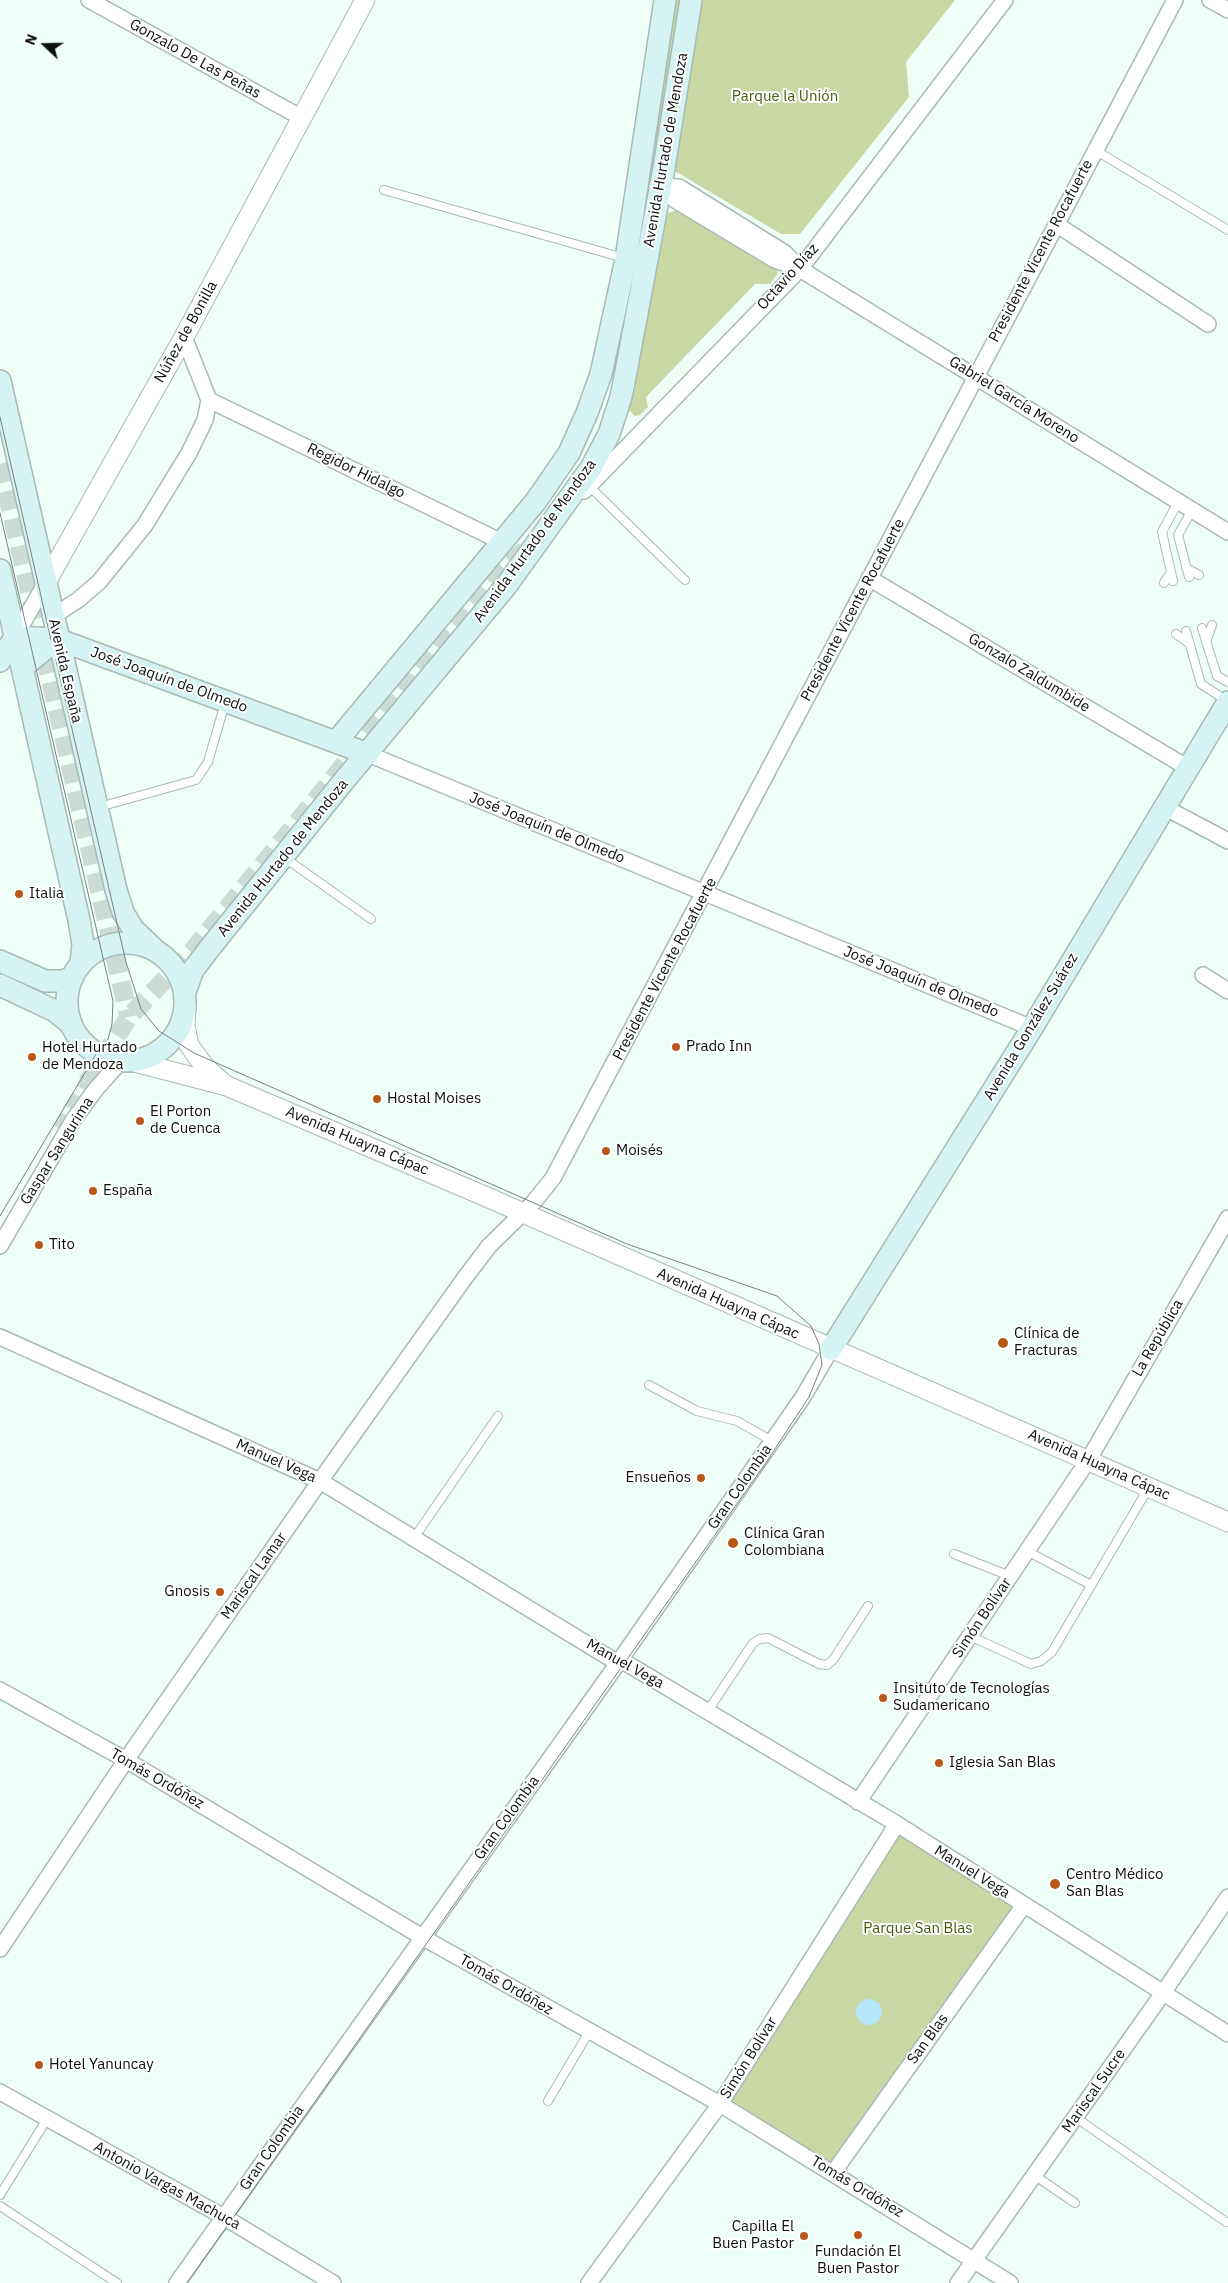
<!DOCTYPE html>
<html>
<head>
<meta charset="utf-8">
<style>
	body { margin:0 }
	#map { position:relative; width:1228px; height:2283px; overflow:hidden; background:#eefff8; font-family:"IBM Plex Sans",sans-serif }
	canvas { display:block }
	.north { position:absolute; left:20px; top:20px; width:50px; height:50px; -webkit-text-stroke:4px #fff; paint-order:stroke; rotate:291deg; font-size:14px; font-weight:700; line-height:20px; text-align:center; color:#0a100e }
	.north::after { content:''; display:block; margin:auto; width:18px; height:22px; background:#0a100e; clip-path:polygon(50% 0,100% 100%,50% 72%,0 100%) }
</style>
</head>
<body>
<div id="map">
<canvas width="1228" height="2283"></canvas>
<div class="north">N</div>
</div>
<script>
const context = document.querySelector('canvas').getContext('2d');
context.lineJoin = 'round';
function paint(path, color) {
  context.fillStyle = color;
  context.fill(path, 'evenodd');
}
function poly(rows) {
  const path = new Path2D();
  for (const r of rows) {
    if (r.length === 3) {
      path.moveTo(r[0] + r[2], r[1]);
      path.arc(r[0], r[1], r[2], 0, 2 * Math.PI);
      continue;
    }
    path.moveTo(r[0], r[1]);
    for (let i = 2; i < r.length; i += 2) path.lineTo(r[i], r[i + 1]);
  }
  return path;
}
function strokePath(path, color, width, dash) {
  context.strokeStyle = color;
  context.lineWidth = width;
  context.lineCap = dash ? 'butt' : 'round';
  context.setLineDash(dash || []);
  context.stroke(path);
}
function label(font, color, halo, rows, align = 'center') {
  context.font = font + ' "IBM Plex Sans",sans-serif';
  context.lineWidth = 4;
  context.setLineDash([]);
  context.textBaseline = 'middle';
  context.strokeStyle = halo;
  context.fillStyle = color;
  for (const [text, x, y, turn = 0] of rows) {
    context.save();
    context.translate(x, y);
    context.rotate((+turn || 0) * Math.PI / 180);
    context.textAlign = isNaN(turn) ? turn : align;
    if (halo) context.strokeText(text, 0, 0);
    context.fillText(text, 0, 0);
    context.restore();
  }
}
const green = poly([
	[671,0,682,0,658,144,653,146],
	[703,0,955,0,906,62,909,97,800,234,781,234,673,170],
	[677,210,689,214,776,268,778,273,770,284,755,284,646,397,648,407,640,415,635,416,628,409,634,393,665,220,668,213],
	[898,1834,1013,1905,1015,1909,831,2166,729,2103]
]);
const water = poly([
	[869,2012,13]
]);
const minorTunnel = poly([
	[60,1129,87,1083]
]);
const tertiaryTunnel = poly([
	[0,464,129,1017],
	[87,1083,129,1017,194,949,502,571,525,550]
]);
const service = poly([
	[1095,150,1228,230],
	[384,190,624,258],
	[589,486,685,580],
	[1186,568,1199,575],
	[1189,577,1178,535,1192,510],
	[1173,581,1162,532,1178,502],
	[1164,583,1171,572],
	[1202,628,1217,676,1228,682],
	[1186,631,1201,684,1227,701],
	[1176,634,1190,644],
	[1206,642,1212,625],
	[99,807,196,780,208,762,225,703],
	[285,858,371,919],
	[649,1385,697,1411,737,1421,772,1441],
	[414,1538,498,1416],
	[1027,1551,1091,1585],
	[954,1554,1010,1576],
	[970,1636,1031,1664,1041,1661,1052,1652,1149,1487],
	[707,1712,753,1643,760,1639,768,1638,819,1664,827,1665,833,1660,868,1606],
	[548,2101,589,2032],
	[1075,2117,1226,2222],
	[1034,2175,1075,2203],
	[0,2195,47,2119],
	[0,2206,117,2283]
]);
const minor = poly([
	[89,0,302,118],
	[1210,0,1228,10],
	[657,186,679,187,785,253,799,267],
	[660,186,675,200,775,260,800,269,1228,532],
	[1056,224,1208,324],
	[209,400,502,542],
	[584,491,800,269,1005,0],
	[869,578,1188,768],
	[53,616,78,600,99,582,145,525,189,453,205,420,209,400,184,337],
	[15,637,45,584],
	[368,754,1032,1028],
	[1164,807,1228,841],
	[1203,975,1228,991],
	[0,1246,74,1119,96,1089,121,1061],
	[0,1337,320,1481,618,1663,626,1663,897,1824,1228,2034],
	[0,1690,126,1760,429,1941,720,2104,1010,2283],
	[858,1802,1089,1459,1228,1218],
	[0,1949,126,1760,320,1481,464,1279,489,1246,533,1203,553,1178,1175,0],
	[0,2092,224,2217,333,2283],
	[833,2173,1024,1905],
	[177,2283,618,1663,803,1397,831,1349],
	[589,2283,720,2104,897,1824],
	[958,2283,1163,1993,1228,1897]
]);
const tertiary = poly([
	[45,584,184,337,365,0],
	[186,1007,185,1026,189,1045,204,1066,224,1084],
	[131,1061,227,1086,489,1198,1228,1522]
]);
const secondary = poly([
	[0,381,116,890,123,912,133,929,155,950],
	[0,570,79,920,83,944,81,963],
	[0,661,15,637,57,639,368,754],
	[23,667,57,639],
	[336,742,536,501,569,453,587,413,601,374,626,259,665,0],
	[126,1002,59],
	[0,961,45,981,63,981,73,977],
	[0,985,55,1011,72,1025],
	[185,992,193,970,209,949,343,782,506,586,591,468,609,434,621,397,626,372,664,168,691,0],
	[831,1349,1032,1028,1228,702]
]);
const tram = poly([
	[0,417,51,640],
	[0,513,113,1001,112,1024,107,1043,96,1054,0,1216],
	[56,660,126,962,141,1009,159,1031,194,1053,627,1244,777,1296,811,1326,819,1344,822,1365,809,1397,767,1461,187,2283]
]);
const markers = [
	[19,894,5,"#b9571b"],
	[676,1047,5,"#b9571b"],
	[32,1057,5,"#b9571b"],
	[377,1099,5,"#b9571b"],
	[140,1121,5,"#b9571b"],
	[606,1151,5,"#b9571b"],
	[93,1191,5,"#b9571b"],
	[39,1245,5,"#b9571b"],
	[1003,1343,6,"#b9571b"],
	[701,1478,5,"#b9571b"],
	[733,1543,6,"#b9571b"],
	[220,1592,5,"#b9571b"],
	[883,1698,5,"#b9571b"],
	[939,1763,5,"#b9571b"],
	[1055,1884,6,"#b9571b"],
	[39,2065,5,"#b9571b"],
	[858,2235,5,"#b9571b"],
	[804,2236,5,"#b9571b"]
];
const streetNames = [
	["Gonzalo De Las Peñas",195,59,29],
	["Avenida Hurtado de Mendoza",666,150,-80],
	["Presidente Vicente Rocafuerte",1041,251,-62],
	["Octavio Díaz",788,277,-48],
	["Núñez de Bonilla",186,332,-61],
	["Gabriel García Moreno",1014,400,32],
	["Regidor Hidalgo",356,471,26],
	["Avenida Hurtado de Mendoza",535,541,-54],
	["Presidente Vicente Rocafuerte",853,610,-62],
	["Avenida España",65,671,77],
	["Gonzalo Zaldumbide",1029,673,31],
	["José Joaquín de Olmedo",169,680,20],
	["José Joaquín de Olmedo",547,828,22],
	["Avenida Hurtado de Mendoza",283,858,-51],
	["Presidente Vicente Rocafuerte",665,969,-62],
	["José Joaquín de Olmedo",921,982,22],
	["Avenida González Suárez",1031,1027,-59],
	["Avenida Huayna Cápac",357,1141,23],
	["Gaspar Sangurima",57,1151,-58],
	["Avenida Huayna Cápac",728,1304,24],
	["La República",1158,1338,-60],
	["Manuel Vega",276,1461,24],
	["Avenida Huayna Cápac",1099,1465,24],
	["Gran Colombia",740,1487,-55],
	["Mariscal Lamar",254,1576,-55],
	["Simón Bolívar",982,1618,-56],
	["Manuel Vega",625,1664,29],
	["Tomás Ordóñez",157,1779,30],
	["Gran Colombia",507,1818,-54],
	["Manuel Vega",972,1872,32],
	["Tomás Ordóñez",506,1985,30],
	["San Blas",928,2039,-54],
	["Simón Bolívar",749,2058,-58],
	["Mariscal Sucre",1094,2091,-55],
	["Gran Colombia",272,2148,-55],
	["Antonio Vargas Machuca",167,2186,29],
	["Tomás Ordóñez",857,2187,31]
];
const parkNames = [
	["Parque la Unión",785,97],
	["Parque San Blas",918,1929]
];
const poiNames = [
	["Italia",29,894],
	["Prado Inn",686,1047],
	["Hotel Hurtado",42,1048],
	["de Mendoza",42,1065],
	["Hostal Moises",387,1099],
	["El Porton",150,1112],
	["de Cuenca",150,1129],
	["Moisés",616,1151],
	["España",103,1191],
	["Tito",49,1245],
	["Clínica de",1014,1334],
	["Fracturas",1014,1351],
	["Ensueños",691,1478,"right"],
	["Clínica Gran",744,1534],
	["Colombiana",744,1551],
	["Gnosis",210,1592,"right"],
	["Insituto de Tecnologías",893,1689],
	["Sudamericano",893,1706],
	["Iglesia San Blas",949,1763],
	["Centro Médico",1066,1875],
	["San Blas",1066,1892],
	["Hotel Yanuncay",49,2065],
	["Capilla El",794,2227,"right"],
	["Buen Pastor",794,2244,"right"],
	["Fundación El",858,2252,"center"],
	["Buen Pastor",858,2269,"center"]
];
paint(green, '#c8d7a4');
paint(water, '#b4e7f9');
strokePath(minorTunnel, '#ccdbd5', 15, [15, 8]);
strokePath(tertiaryTunnel, '#ccdbd5', 19, [19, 9]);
strokePath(service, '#a9b9b3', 10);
strokePath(minor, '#a9b9b3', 18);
strokePath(tertiary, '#a9b9b3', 21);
strokePath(secondary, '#a9b9b3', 24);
strokePath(service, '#fff', 8);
strokePath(minor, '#fff', 15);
strokePath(tertiary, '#fff', 19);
strokePath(secondary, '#d4f4f4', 21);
strokePath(tram, '#77827e', 1);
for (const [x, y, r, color] of markers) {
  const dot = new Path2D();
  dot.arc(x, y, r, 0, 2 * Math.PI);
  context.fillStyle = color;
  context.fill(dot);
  strokePath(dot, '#fff', 2);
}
label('15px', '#0a100e', '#fff', streetNames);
label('15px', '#4a5b08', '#fff', parkNames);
label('15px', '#0a100e', '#fff', poiNames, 'left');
</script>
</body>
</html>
